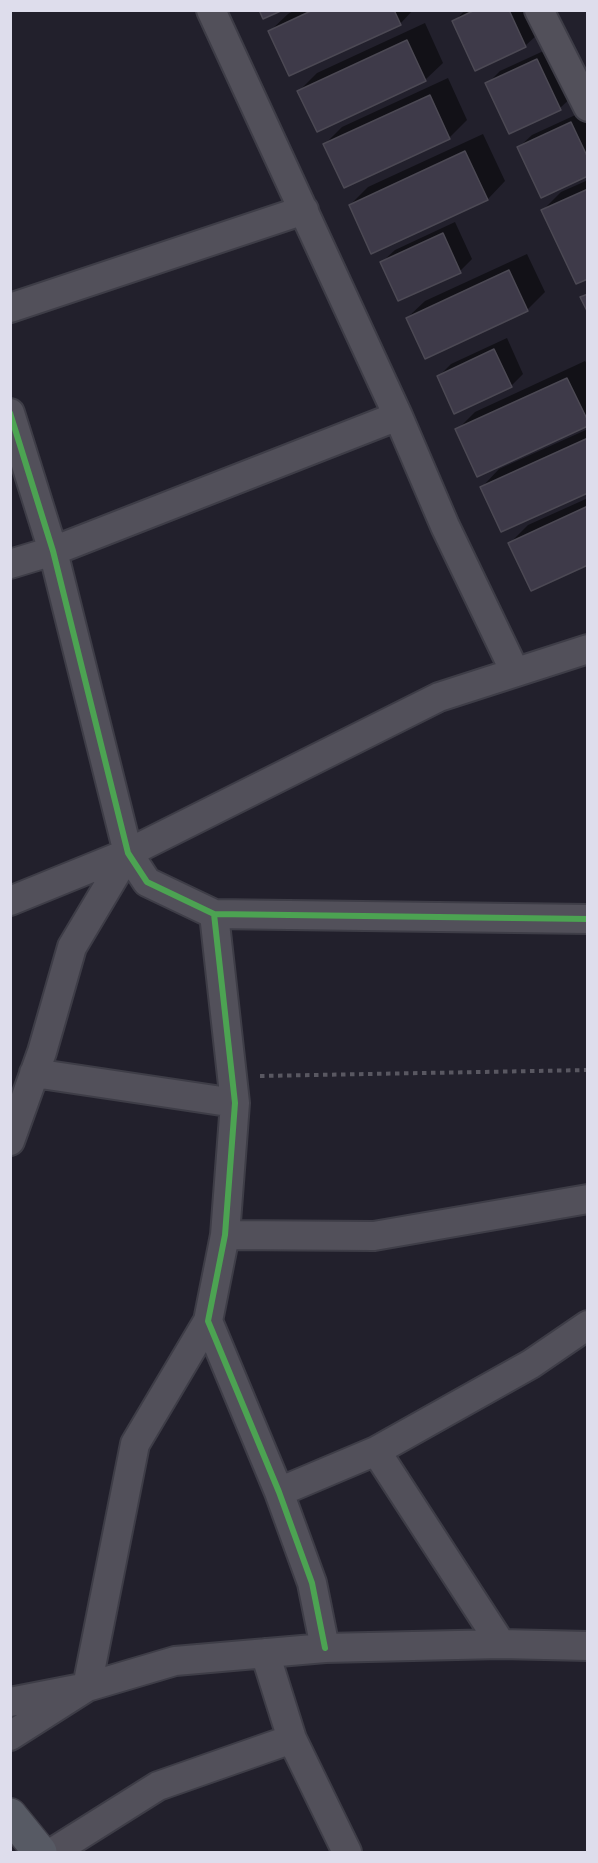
<!DOCTYPE html>
<html>
<head>
<meta charset="utf-8">
<style>
	body { margin:0 }
	#map { position:relative; width:598px; height:1863px; overflow:hidden; background:#22202c; font-family:Rubik,sans-serif }
	canvas { display:block }
	.frame { position:absolute; inset:0; border:12px solid #deddec; pointer-events:none }
</style>
</head>
<body>
<div id="map">
<canvas width="598" height="1863"></canvas>
<div class="frame"></div>
</div>
<script>
const context = document.querySelector('canvas').getContext('2d');
context.lineJoin = 'round';
function paint(path, color) {
  context.fillStyle = color;
  context.fill(path, 'evenodd');
}
function poly(rows) {
  const path = new Path2D();
  for (const r of rows) {
    path.moveTo(r[0], r[1]);
    for (let i = 2; i < r.length; i += 2) path.lineTo(r[i], r[i + 1]);
  }
  return path;
}
function strokePath(path, color, width, dash) {
  context.strokeStyle = color;
  context.lineWidth = width;
  context.lineCap = dash ? 'butt' : 'round';
  context.setLineDash(dash || []);
  context.stroke(path);
}
const shadow = poly([
	[295,10,413,10,400,24,270,31,288,14],
	[465,10,527,10,538,34,525,46,454,22],
	[425,23,443,63,425,80,299,91,317,73],
	[550,48,573,96,560,108,487,84,500,71],
	[448,78,467,120,449,138,344,186,325,144,342,127],
	[584,111,588,119,588,175,519,147,532,135],
	[483,134,505,181,488,199,350,205,368,187],
	[588,180,588,277,543,210,561,192],
	[455,222,472,259,460,271,382,262,395,250],
	[527,254,545,292,527,310,407,318,425,301],
	[507,338,523,374,511,386,439,376,451,364],
	[585,361,588,366,588,425,457,430,475,412],
	[588,429,588,491,482,487,499,469],
	[588,498,588,563,510,543,528,525]
]);
const building = poly([
	[259,10,283,10,263,19,259,10],
	[313,10,394,10,401,25,289,76,268,31,313,10],
	[475,10,509,10,526,47,475,71,452,21,475,10],
	[407,40,426,81,317,132,297,91,407,40],
	[537,59,561,110,509,134,485,83,537,59],
	[430,95,450,139,344,188,323,144,430,95],
	[571,122,588,158,588,176,541,198,517,147,571,122],
	[465,151,488,200,371,254,349,205,465,151],
	[588,189,588,279,576,284,541,210,588,189],
	[443,233,461,273,398,301,380,262,443,233],
	[509,270,528,311,425,359,406,318,509,270],
	[588,294,588,313,580,297,588,294],
	[494,349,512,387,454,414,437,376,494,349],
	[567,378,588,421,588,426,477,477,455,429,567,378],
	[588,438,588,493,501,532,480,487,588,438],
	[588,506,588,565,531,591,508,543,588,506]
]);
const path = poly([
	[260,1076,588,1070]
]);
const minor = poly([
	[211,10,398,416,445,526,515,672],
	[539,10,588,107],
	[10,308,304,210],
	[10,413,53,551,128,853,147,882,214,914,588,919],
	[10,564,53,551,398,416],
	[10,901,128,853,439,697,588,649],
	[214,914,235,1103,225,1235,208,1321,279,1492,312,1583,325,1648],
	[34,1073,235,1103],
	[10,1141,42,1052,72,947,128,853],
	[225,1235,374,1236,588,1199],
	[376,1451,501,1644],
	[279,1492,376,1451,531,1364,588,1325],
	[265,1653,292,1739,347,1852],
	[10,1702,87,1687,175,1661,325,1648,501,1644,588,1646],
	[10,1736,87,1687,135,1444,208,1321],
	[53,1852,158,1786,292,1739]
]);
const secondary = poly([
	[10,1815,40,1852]
]);
const cycleway = poly([
	[10,413,53,551,128,853,147,882,214,914,588,919],
	[214,914,235,1103,225,1235,208,1321,279,1492,312,1583,325,1648]
]);
paint(shadow, '#0007');
paint(building, '#3e3a49');
strokePath(building, '#4c4954', 1.5);
strokePath(minor, '#3e3d47', 32);
strokePath(secondary, '#3e3d47', 36);
strokePath(path, '#595761', 4, [4.5, 4.5]);
strokePath(minor, '#52505a', 28);
strokePath(secondary, '#575a64', 33);
strokePath(cycleway, '#4ca352', 6);
</script>
</body>
</html>
